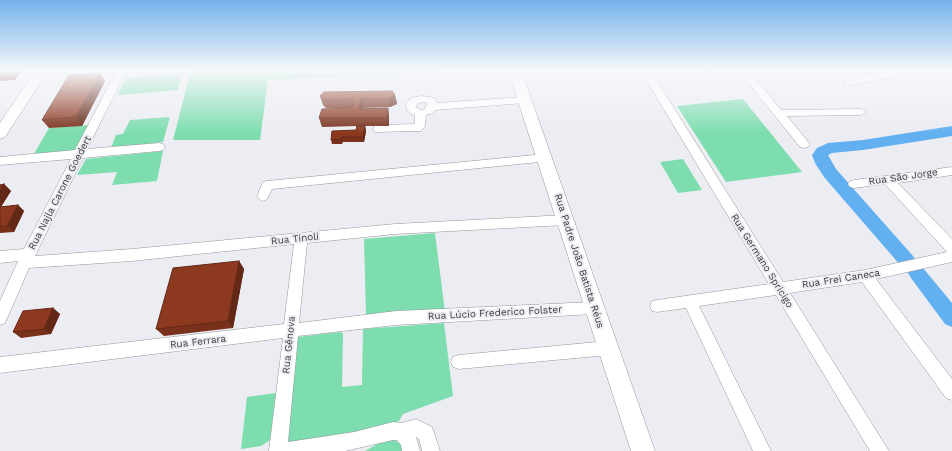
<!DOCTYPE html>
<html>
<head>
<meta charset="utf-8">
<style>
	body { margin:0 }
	canvas { display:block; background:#ebedf3 }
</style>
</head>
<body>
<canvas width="952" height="451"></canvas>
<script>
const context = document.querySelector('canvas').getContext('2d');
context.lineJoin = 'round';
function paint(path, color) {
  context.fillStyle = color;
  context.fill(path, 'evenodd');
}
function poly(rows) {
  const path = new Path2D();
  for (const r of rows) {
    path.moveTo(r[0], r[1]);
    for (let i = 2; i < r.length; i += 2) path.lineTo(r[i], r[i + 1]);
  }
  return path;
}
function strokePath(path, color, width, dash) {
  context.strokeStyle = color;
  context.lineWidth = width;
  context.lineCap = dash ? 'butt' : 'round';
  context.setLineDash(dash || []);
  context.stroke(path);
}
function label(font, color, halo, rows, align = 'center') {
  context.font = font + ' "Work Sans",sans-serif';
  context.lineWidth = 4;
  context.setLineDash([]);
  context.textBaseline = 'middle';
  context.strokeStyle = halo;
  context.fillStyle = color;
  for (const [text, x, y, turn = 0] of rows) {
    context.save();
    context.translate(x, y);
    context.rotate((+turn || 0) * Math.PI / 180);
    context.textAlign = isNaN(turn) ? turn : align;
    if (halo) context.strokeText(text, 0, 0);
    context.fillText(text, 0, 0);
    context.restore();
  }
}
const green = poly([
	[191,70,474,70,268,80,260,140,173,140],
	[182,74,178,90,118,95,126,78],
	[743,99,802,172,726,182,677,106],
	[170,117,163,142,111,148,116,135,123,134,130,120],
	[90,125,76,151,34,154,49,128],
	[163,151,157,181,112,185,117,172,77,175,86,159],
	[683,159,702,190,678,193,660,162],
	[435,233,445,312,366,315,364,239],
	[444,323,453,396,403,414,399,421,361,434,287,442,298,337,340,332,343,333,342,387,362,385,363,329],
	[276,393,270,440,261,446,241,449,247,397],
	[392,439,400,443,403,451,365,451,383,441]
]);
const river = poly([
	[952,126,952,136,863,150,832,153,828,155,836,169,913,256,916,261,913,266,907,268,901,266,824,177,815,163,812,155,817,148,828,143,863,140,952,126],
	[917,265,923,268,952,303,952,327,945,324,911,278,908,273,911,268,917,265]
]);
const minor = poly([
	[117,70,127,70,87,149,159,143,163,144,165,147,163,150,159,151,83,158,35,256,132,249,395,224,566,215,571,216,572,220,571,224,566,225,395,234,307,243,299,323,396,311,594,302,599,303,601,308,599,313,594,314,396,325,298,336,288,442,354,432,393,422,402,423,416,419,432,427,440,451,422,451,419,439,416,437,420,451,402,451,401,445,397,440,393,440,345,451,269,451,283,338,0,373,0,357,284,324,294,244,132,261,29,268,5,323,0,325,0,301,18,261,0,263,0,251,24,249,71,159,0,165,0,157,75,150,117,70],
	[510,70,711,70,706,73,652,73,783,282,865,270,947,252,885,184,854,188,850,187,848,184,850,181,854,180,952,167,952,175,898,183,952,239,952,262,876,279,952,379,952,400,946,398,862,282,790,293,889,451,870,451,776,295,699,306,771,451,753,451,686,308,657,312,652,311,650,306,652,301,657,300,769,284,642,73,514,74,511,73,510,70],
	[738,70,749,70,781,110,861,109,866,112,861,115,787,116,810,144,808,147,804,148,800,147,738,70],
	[888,70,898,70,900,74,895,77,848,85,843,82,848,79,889,72,888,70],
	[936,70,947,70,952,75,952,83,948,82,936,70],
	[421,96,431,97,436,100,437,103,524,97,529,100,524,103,435,110,433,113,426,115,425,126,421,131,375,132,373,129,375,126,379,125,415,124,415,115,411,114,407,110,406,104,411,98,421,96],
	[425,102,427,103,425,109,421,110,416,107,418,103,425,102],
	[545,154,549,155,551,158,549,161,272,189,267,199,263,201,259,199,257,196,263,182,267,181,545,154],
	[608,341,613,343,616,348,613,353,608,355,459,369,453,367,451,362,453,357,459,355,608,341]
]);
const major = poly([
	[36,70,49,70,5,137,0,139,0,123,36,70],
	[508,70,521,70,655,451,631,451,508,70]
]);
const wall = poly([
	[0,70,21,70,15,80,1,81,0,80],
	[100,73,105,81,82,126,49,128,42,120],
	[395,95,397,104,390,107,363,108,363,109,388,108,389,117,389,126,362,126,365,126,366,131,364,142,343,142,342,144,332,144,331,140,356,130,357,126,322,127,319,118,352,108,326,108,323,105,320,96],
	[4,184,11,191,1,207,18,205,24,211,14,232,0,233,0,185],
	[239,261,244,269,233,328,164,336,156,329],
	[53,308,60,314,51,334,21,338,13,332]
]);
const shadedWall = poly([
	[15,70,21,70,15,80,11,75],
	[100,73,105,81,82,126,76,117],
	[395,95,397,104,390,107,388,99],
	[361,99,363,108,361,118,359,109],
	[388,108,389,117,389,126,387,118],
	[365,126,366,131,364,142,363,137],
	[4,184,11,191,0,208,0,191],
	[18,205,24,211,14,232,7,226],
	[239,261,244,269,233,328,228,321],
	[53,308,60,314,51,334,44,329]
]);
const building = poly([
	[2,70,15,70,11,75,0,76,0,73,2,70],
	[100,73,76,117,42,120,69,75,100,73],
	[392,91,395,95,388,99,361,99,359,109,388,108,387,118,319,118,322,109,352,108,354,99,323,100,320,96,324,92,392,91],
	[357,126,365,126,363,137,342,137,341,139,331,140,332,131,356,130,357,126],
	[4,184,0,191,0,185,4,184],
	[18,205,7,226,0,227,0,207,18,205],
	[239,261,228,321,156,329,173,268,239,261],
	[53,308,44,329,13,332,23,311,53,308]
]);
const streetNames = [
	["Rua São Jorge",903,177,-8],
	["Rua Najla Carone Goedert",60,193,-63],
	["Rua Tínoli",295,239,-6],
	["Rua Padre João Batista Réus",579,261,72],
	["Rua Germano Spricigo",762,261,58],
	["Rua Frei Caneca",841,279,-9],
	["Rua Lúcio Frederico Folster",495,313,-3],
	["Rua Ferrara",198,342,-7],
	["Rua Gênova",289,345,-84]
];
paint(green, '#7dddaf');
paint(river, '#63b0f0');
strokePath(minor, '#93959a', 1);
strokePath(major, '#93959a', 1);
paint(minor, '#fff');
paint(major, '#fff');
paint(wall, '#79311c');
paint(shadedWall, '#632816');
paint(building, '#8d3920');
strokePath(building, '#632816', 1);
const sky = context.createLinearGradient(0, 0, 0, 133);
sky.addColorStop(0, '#73b2eb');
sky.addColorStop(0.53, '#f6f7fa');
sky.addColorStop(1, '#f6f7fa00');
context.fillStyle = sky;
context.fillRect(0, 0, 952, 133);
label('10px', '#393a3c', '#ebedf3', streetNames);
</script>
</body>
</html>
